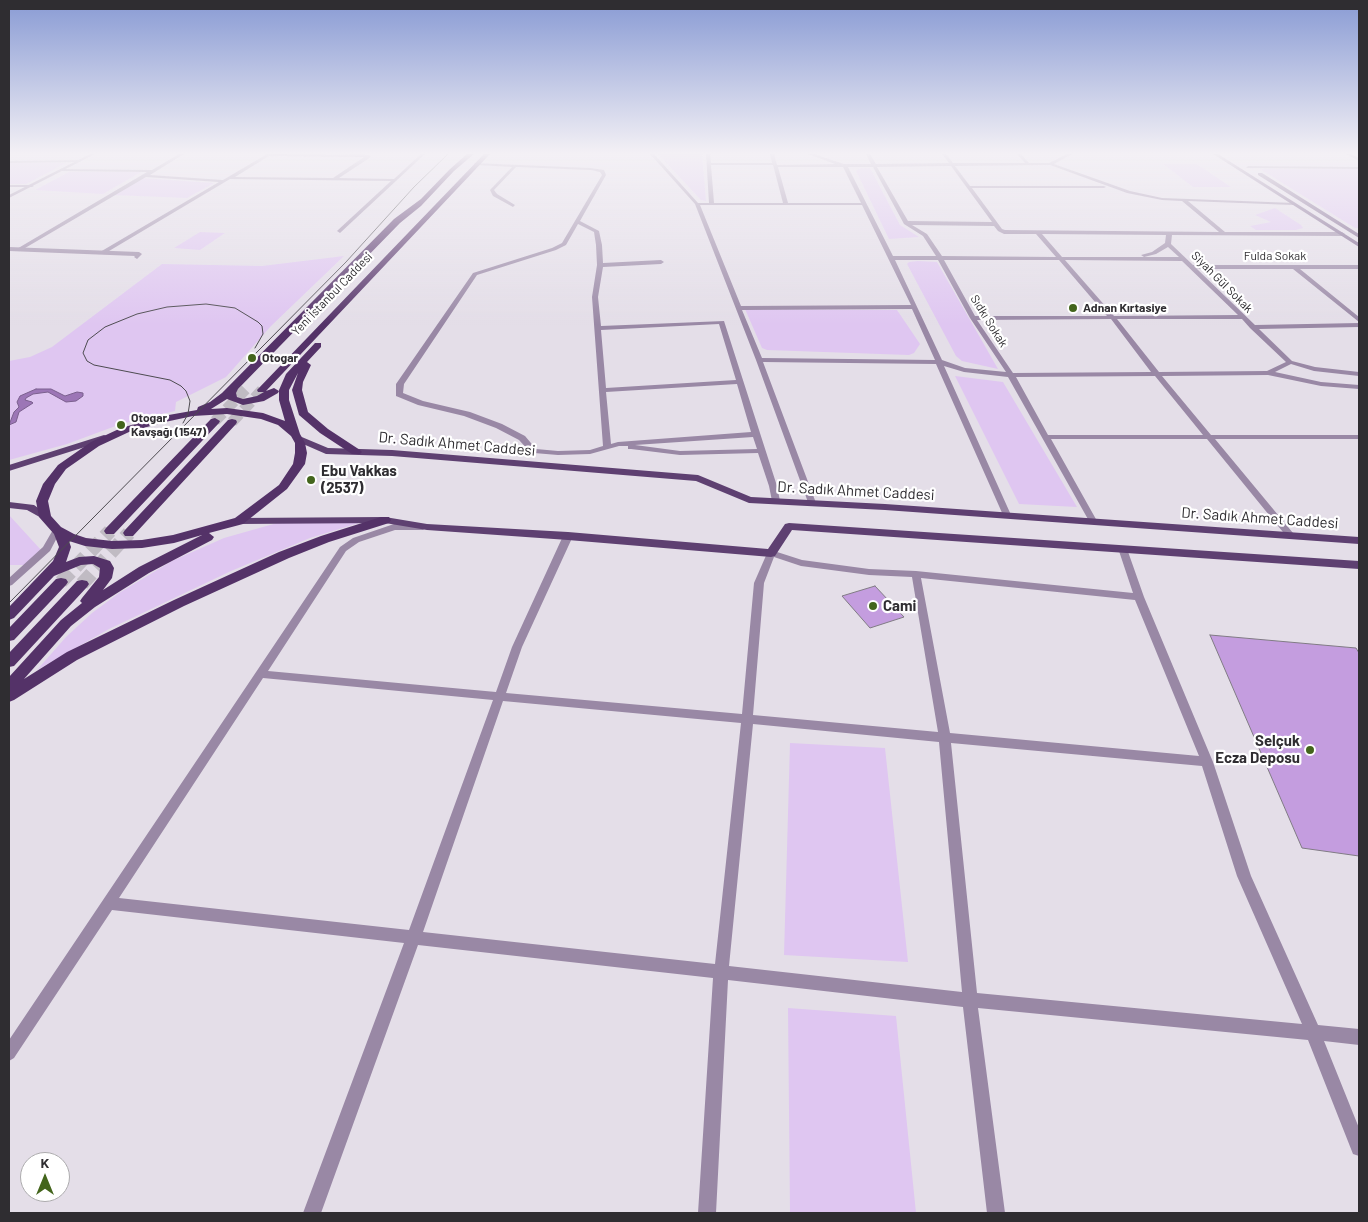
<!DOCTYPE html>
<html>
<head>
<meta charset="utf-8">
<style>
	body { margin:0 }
	#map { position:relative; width:1368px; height:1222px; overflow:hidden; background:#e4dee8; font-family:Barlow,sans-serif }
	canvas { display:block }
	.frame { position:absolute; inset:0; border:10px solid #2f2d31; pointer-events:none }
	.north { position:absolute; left:20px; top:1152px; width:50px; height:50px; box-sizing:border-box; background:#fff; border:1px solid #acabad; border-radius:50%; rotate:0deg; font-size:14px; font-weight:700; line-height:20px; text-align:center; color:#2f2d31 }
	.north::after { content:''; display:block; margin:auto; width:18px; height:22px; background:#43651c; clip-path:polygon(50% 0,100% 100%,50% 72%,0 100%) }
</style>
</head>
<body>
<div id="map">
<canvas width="1368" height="1222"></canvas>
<div class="frame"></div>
<div class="north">K</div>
</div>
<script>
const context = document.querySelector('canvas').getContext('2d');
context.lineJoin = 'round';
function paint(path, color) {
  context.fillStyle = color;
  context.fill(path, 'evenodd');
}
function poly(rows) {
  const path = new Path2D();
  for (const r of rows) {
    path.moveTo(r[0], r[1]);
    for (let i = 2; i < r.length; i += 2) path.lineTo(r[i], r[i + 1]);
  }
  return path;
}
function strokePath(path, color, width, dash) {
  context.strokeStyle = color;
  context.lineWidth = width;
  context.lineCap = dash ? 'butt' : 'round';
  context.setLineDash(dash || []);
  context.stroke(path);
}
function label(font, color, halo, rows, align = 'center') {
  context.font = font + ' Barlow,sans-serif';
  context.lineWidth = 4.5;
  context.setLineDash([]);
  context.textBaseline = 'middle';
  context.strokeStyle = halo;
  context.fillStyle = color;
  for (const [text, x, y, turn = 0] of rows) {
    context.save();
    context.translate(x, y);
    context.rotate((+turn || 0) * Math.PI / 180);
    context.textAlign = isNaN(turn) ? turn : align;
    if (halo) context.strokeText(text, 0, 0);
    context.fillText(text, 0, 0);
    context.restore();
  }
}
const green = poly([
	[658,154,702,154,706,201,701,200],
	[9,163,66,163,26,184,9,184],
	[1163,164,1197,164,1231,187,1193,187],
	[861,168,870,168,900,225,919,237,889,239,856,171],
	[1260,169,1359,169,1359,228,1355,228],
	[69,172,141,172,103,194,35,190],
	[142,178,214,183,187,198,113,195],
	[1275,208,1301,225,1303,228,1296,230,1256,230,1250,226,1271,222,1255,215],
	[200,232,225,233,200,250,174,248],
	[344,256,271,326,226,377,176,402,175,411,121,424,67,444,9,460,9,361,30,357,52,347,162,264,262,266],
	[918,261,937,262,998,369,962,361,956,356,907,264,909,262],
	[745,309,897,310,920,344,914,353,909,355,767,350,762,348],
	[955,376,1003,382,1077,507,1019,504],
	[9,515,41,550,27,565,9,565],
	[354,522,359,523,310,538,231,571,109,629,37,670,66,637,92,613,119,593,172,561,224,538,277,523],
	[790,743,885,748,908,962,784,955],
	[788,1008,896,1016,916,1213,790,1213]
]);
const water = poly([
	[36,389,51,389,65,396,77,392,83,393,83,396,76,401,66,402,48,392,33,394,26,398,25,400,32,402,33,403,19,412,16,422,9,425,14,412,19,407,17,402,20,396,36,389]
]);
const building = poly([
	[875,586,904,617,870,628,842,596,875,586],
	[1210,635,1356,648,1359,653,1359,856,1302,848,1210,635]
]);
const trunkTunnelFar1 = poly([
	[215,421,246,389],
	[232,422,262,390]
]);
const trunkTunnel = poly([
	[61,582,110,531],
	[82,584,129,533]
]);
const minor = poly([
	[179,154,184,154,150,175,223,180,267,154,369,155,371,157,339,178,394,179,421,154,425,154,340,233,337,231,338,230,391,181,230,179,104,254,100,254,100,252,219,182,146,177,20,251,15,250,147,172,62,171,60,169,152,170,179,154],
	[269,156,364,157,333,178,235,177,269,156],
	[650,154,654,154,698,203,709,203,706,154,710,154,711,163,772,163,770,154,774,154,777,165,835,164,808,154,814,154,844,164,871,164,866,154,870,154,876,164,949,163,942,154,946,154,953,163,1025,163,1017,154,1021,154,1029,163,1049,163,1067,154,1072,154,1054,164,1130,191,1162,198,1295,203,1293,205,1188,201,1225,232,1342,232,1345,234,1342,236,1172,235,1171,244,1193,265,1359,265,1359,269,1300,269,1359,317,1359,322,1293,269,1197,269,1255,325,1359,323,1359,327,1259,329,1292,361,1315,367,1359,372,1359,376,1314,371,1291,364,1275,372,1321,382,1359,385,1359,389,1321,386,1268,375,1162,376,1211,435,1359,435,1359,439,1215,439,1293,533,1295,535,1290,538,1287,537,1207,439,1051,439,1097,521,1093,524,1089,521,1008,377,964,372,944,366,1011,515,1007,518,1003,515,936,364,763,362,816,503,812,506,809,505,756,360,695,204,650,154],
	[711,165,773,165,783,203,714,203,711,165],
	[1050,165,1127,193,1162,200,1182,201,1219,232,1005,230,1002,229,972,188,1104,188,1106,187,1104,186,970,186,955,166,1050,165],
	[951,166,992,222,908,221,877,167,951,166],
	[778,167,843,167,861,203,788,203,778,167],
	[848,167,873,167,904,224,923,236,936,256,893,256,848,167],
	[700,205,862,205,911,305,741,306,700,205],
	[912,225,994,226,998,231,1004,234,1036,234,1056,257,942,256,927,234,912,225],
	[1042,234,1166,235,1165,243,1152,252,1141,255,1144,257,1156,254,1168,247,1179,257,1062,257,1042,234],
	[895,260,938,260,970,318,1006,372,965,368,942,360,895,260],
	[944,260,1059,260,1107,316,975,316,944,260],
	[1065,260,1182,261,1238,315,1114,316,1065,260],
	[912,309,935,360,762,358,742,310,912,309],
	[1111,319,1151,372,1013,373,977,320,1111,319],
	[1117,319,1242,319,1250,328,1286,362,1267,371,1159,372,1117,319],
	[1155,376,1203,435,1048,435,1016,377,1155,376],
	[1346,154,1351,154,1359,158,1359,161,1346,154],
	[79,160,81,162,9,163,9,161,79,160],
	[474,163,591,168,604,170,606,175,580,221,599,231,602,245,603,263,661,260,664,262,661,264,603,267,598,297,601,326,724,321,777,486,780,501,779,503,773,503,772,501,769,486,758,453,680,455,631,449,628,449,628,446,619,446,590,454,558,455,534,453,531,453,519,440,496,428,464,416,418,405,396,396,396,384,473,273,552,248,562,243,602,175,600,172,591,170,516,167,494,190,497,194,515,205,513,207,493,196,490,190,512,167,476,165,474,163],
	[578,224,594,232,596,245,597,265,592,297,603,446,590,450,558,451,536,449,525,436,502,424,470,412,423,401,403,393,404,384,477,275,556,250,566,245,578,224],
	[719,324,736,380,606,388,601,330,719,324],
	[737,384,751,432,618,442,611,444,606,392,737,384],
	[753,437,757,449,680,451,635,445,753,437],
	[1248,166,1359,167,1359,169,1246,168,1248,166],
	[9,185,32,185,34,186,32,187,9,187,9,185],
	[394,524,423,524,427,527,423,530,395,530,359,542,346,551,268,671,496,692,512,647,563,536,568,533,573,536,522,647,506,693,742,714,754,583,768,551,774,551,802,560,869,569,916,571,1133,593,1118,548,1120,546,1126,546,1144,597,1213,762,1251,876,1318,1025,1359,1029,1359,1045,1324,1041,1359,1128,1359,1156,1353,1154,1308,1040,978,1008,1005,1213,987,1213,963,1007,728,980,716,1213,698,1213,713,978,418,945,321,1213,303,1213,404,943,112,910,14,1058,9,1061,9,1040,340,547,353,538,394,524],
	[774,557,801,566,869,575,912,577,938,732,753,715,764,583,774,557],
	[921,578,1135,600,1199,756,950,733,921,578],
	[263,678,493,700,409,930,119,898,263,678],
	[503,701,741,723,715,964,423,932,503,701],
	[753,724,939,742,962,992,729,966,753,724],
	[951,743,1202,766,1237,876,1302,1024,977,993,951,743],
	[57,527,61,530,50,551,12,585,9,586,9,578,43,547,54,528,57,527]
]);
const tertiary = poly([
	[90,154,95,154,9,198,9,195,90,154],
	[9,247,139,252,142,254,137,259,134,257,135,256,9,251,9,247]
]);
const secondary = poly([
	[1213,154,1218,154,1359,243,1359,247,1213,154],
	[1258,173,1262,173,1359,234,1359,238,1258,175,1258,173]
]);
const primary = poly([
	[104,435,107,436,107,440,9,471,9,465,104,435],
	[297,435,328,448,392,450,698,475,751,497,885,504,1359,537,1359,544,885,510,749,503,696,481,392,456,326,454,294,440,294,436,297,435],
	[9,502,34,505,51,517,45,520,27,510,9,508,9,502],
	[385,517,427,524,568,532,768,549,785,524,789,523,1359,561,1359,569,792,530,775,556,771,557,568,540,427,530,385,523,239,524,233,521,239,518,385,517]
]);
const trunk = poly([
	[467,154,474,154,454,171,421,206,400,223,238,389,236,393,237,397,243,399,257,396,264,392,258,392,257,390,484,154,490,154,266,391,274,388,279,391,278,393,264,401,243,405,227,399,211,409,227,408,263,413,285,421,279,400,279,390,286,374,315,343,321,343,321,347,307,362,311,365,303,382,302,390,308,412,328,429,360,450,362,452,360,454,352,454,320,433,299,415,292,390,298,373,289,390,289,400,300,434,305,443,307,453,305,464,287,489,243,524,209,533,214,537,212,540,149,573,95,607,71,626,24,679,67,652,174,600,279,552,321,536,381,517,389,517,391,520,389,523,329,542,289,558,184,606,77,660,14,700,9,702,9,677,61,620,82,603,80,601,82,598,99,577,100,568,93,564,81,565,54,576,14,618,9,620,9,607,53,561,59,547,54,534,39,517,36,501,43,484,58,465,91,442,121,428,163,416,197,410,198,407,210,402,222,393,394,219,421,199,450,169,467,154],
	[227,414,261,419,278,425,291,436,295,443,295,453,293,464,279,485,235,518,173,535,142,540,112,541,86,538,74,534,61,527,51,516,48,501,55,484,66,469,99,446,129,432,165,422,193,416,227,414],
	[202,535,139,567,103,590,112,578,114,568,110,561,94,556,79,557,66,562,71,547,69,541,85,546,112,549,142,548,174,543,202,535],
	[215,418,220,421,219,423,114,534,106,534,104,531,106,528,211,419,215,418],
	[232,419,236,420,237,422,236,424,133,536,125,536,123,533,125,530,228,420,232,419],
	[61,578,66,579,68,582,66,585,14,640,9,641,9,628,56,579,61,578],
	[82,580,87,581,89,584,87,587,14,666,9,667,9,653,77,581,82,580]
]);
const tram = poly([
	[183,423,188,414,190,401,186,391,181,386,170,380,94,365,87,361,83,353,88,340,105,327,137,314,167,307,206,304,235,308,258,322,262,326,263,334,255,348],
	[9,603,346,262,414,187,448,154]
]);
const markers = [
	[1073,308,5,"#43651c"],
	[252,358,5,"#43651c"],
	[121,425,5,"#43651c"],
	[311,480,5,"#43651c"],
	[873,606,5,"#43651c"],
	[1310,750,5,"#43651c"]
];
const farStreetnames = [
	["Fulda Sokak",1275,256],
	["Siyah Gül Sokak",1222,282,45],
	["Yeni İstanbul Caddesi",332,294,-46],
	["Sıdkı Sokak",989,321,58]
];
const farPoinames = [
	["Adnan Kırtasiye",1083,308],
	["Otogar",262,358],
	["Otogar",131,418],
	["Kavşağı (1547)",131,432]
];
const streetNames = [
	["Dr. Sadık Ahmet Caddesi",457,444,5],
	["Dr. Sadık Ahmet Caddesi",856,491,3],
	["Dr. Sadık Ahmet Caddesi",1260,518,4]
];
const poiNames = [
	["Ebu Vakkas",321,471],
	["(2537)",321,488],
	["Cami",883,606],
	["Selçuk",1300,741,"right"],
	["Ecza Deposu",1300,758,"right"]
];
paint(green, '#dfc6f1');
paint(water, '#9c76b6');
strokePath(water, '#7b608e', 1);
paint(building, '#c49ddf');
strokePath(building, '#807b84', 1);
strokePath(trunkTunnelFar1, '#c0bbc3', 11, [11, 5.5]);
strokePath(trunkTunnel, '#c0bbc3', 14, [14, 7]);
paint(minor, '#9988a5');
paint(tertiary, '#9988a5');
paint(secondary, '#765e87');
paint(primary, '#5e4071');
paint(trunk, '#543268');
strokePath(tram, '#4d4b50', 1);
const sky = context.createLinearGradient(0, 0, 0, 325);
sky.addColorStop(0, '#899bd4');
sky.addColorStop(0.47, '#f3f0f5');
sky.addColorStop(1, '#f3f0f500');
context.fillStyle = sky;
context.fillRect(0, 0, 1368, 325);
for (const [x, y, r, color] of markers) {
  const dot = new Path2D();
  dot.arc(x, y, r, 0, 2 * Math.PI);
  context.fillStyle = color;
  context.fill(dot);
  strokePath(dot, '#fff', 2);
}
label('12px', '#2f2d31', '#fff', farStreetnames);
label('bold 12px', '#2f2d31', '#fff', farPoinames, 'left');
label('15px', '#2f2d31', '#fff', streetNames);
label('bold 15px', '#2f2d31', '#fff', poiNames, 'left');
</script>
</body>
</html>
